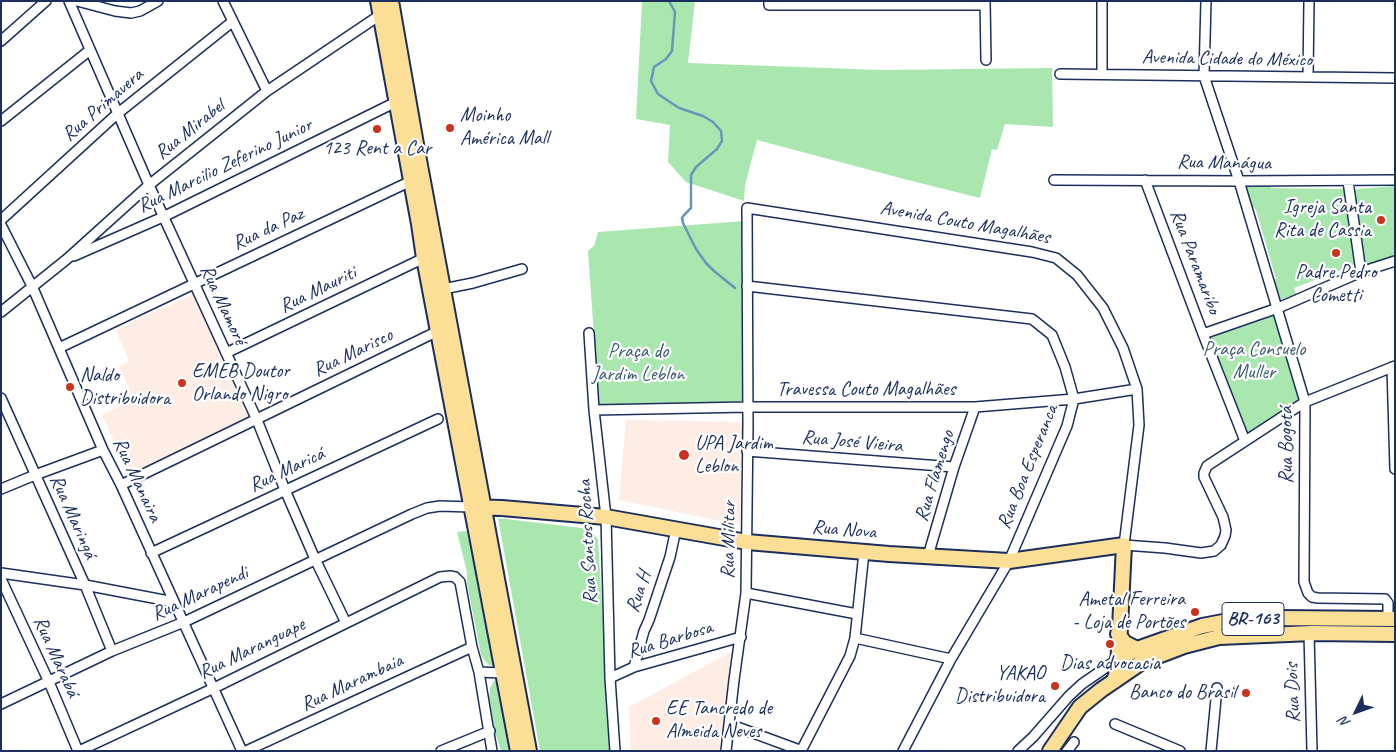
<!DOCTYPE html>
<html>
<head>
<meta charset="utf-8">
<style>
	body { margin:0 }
	#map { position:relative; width:1396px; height:752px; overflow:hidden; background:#fff; font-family:Caveat,sans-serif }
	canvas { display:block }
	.frame { position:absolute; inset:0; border:2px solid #1b2f5e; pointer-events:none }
	.north { position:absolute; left:1331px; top:687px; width:50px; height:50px; -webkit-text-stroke:4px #fff; paint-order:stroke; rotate:228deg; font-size:14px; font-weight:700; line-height:20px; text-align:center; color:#1b2f5e }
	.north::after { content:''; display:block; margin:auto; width:18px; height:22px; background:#1b2f5e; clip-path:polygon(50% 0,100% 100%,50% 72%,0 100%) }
</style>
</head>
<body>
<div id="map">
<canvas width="1396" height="752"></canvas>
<div class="frame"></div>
<div class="north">N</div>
</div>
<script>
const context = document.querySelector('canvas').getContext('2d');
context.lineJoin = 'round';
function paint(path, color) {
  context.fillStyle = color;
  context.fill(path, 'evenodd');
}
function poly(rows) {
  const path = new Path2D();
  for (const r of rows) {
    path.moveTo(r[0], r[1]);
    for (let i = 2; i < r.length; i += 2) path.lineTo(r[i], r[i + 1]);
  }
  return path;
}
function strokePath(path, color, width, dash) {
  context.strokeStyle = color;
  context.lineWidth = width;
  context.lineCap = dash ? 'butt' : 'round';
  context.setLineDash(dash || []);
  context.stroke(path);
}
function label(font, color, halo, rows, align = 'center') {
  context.font = font + ' Caveat,sans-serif';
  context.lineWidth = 4.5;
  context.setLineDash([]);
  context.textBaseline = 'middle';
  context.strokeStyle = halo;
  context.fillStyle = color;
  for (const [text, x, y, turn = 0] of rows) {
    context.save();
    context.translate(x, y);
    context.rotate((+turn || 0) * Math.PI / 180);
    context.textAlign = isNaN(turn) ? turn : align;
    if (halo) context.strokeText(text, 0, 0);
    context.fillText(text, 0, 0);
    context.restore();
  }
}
const built = poly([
	[193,294,200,298,251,414,249,419,135,473,128,472,102,415,134,400,119,366,129,361,116,330],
	[626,420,747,422,740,525,619,500],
	[733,651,724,751,631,751,629,707]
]);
const green = poly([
	[642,1,695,1,688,63,881,70,1052,68,1053,127,1005,124,997,150,992,149,980,198,904,179,757,140,745,185,744,201,686,182,668,162,670,125,636,119],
	[1271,183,1271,188,1344,189,1358,263,1356,264,1294,288,1296,294,1277,301,1271,280,1276,279,1256,210,1246,199,1243,187,1246,184],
	[1395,186,1395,256,1369,266,1366,266,1363,265,1354,191,1356,189],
	[744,221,745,401,599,406,588,251,594,246,598,232],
	[1275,313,1303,399,1246,436,1209,339,1209,336],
	[498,518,590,529,598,539,611,751,540,751],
	[467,531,495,664,494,666,489,665,484,660,481,655,467,583,467,572,457,532],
	[494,681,499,681,512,751,501,751,495,732,489,698,490,688]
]);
const stream = poly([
	[669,1,675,12,672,51,666,59,654,67,651,81,658,94,679,108,703,116,713,122,721,131,722,141,717,149,696,167,691,175,691,208,684,215,682,218,683,223,696,249,706,263,714,271,735,288]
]);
const minor = poly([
	[69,1,149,185,257,420,285,490,315,559,346,623],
	[77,1,115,11,131,13,140,11,158,1],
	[223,1,267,91],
	[769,1,769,5,985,5],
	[985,1,986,60],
	[1206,1,1204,76,1239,181,1305,402,1304,582,1308,593,1312,597,1318,598,1385,599,1388,603,1388,619],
	[1,41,46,1],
	[1060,74,1395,78],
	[1102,74,1102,1],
	[1308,77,1309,1],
	[1,121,90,50],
	[1054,180,1239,181,1395,180],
	[1145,180,1203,334,1245,441],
	[1348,181,1361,272],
	[1,220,117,114,232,22],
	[1,225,32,286,103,450,121,485,242,751],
	[74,256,163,217,396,102],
	[747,286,1032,319,1052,335,1065,367,1074,399,1067,426,1009,561,951,659,903,751],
	[443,289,473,283,522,269],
	[1,312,67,259,149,185,267,91,380,15],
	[589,333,594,410,606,517,610,678,615,751],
	[1203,334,1278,308,1361,272,1395,261],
	[59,348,411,181],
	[226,353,424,258],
	[1392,367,1395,469],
	[1,398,85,585,112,651],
	[594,410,748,407,975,407,1074,399,1137,389],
	[747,451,954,467],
	[121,485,438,331],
	[1,489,35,475,103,450],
	[151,553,438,419],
	[928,556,954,467,975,407],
	[1,573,85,585,174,602],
	[1,579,49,682,78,751],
	[746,593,857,614],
	[1309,633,1312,751],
	[855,638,951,659],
	[634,667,644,631,649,620,670,557,676,529],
	[479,672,492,751],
	[610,678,634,667,741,637],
	[1,704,112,651,184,622,412,514,427,508,440,506,471,507],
	[729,724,802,751],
	[1115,724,1180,751],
	[79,751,214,688,440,577,450,576,455,577,460,582,472,647,479,672,502,673],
	[246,751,472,647],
	[441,751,490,731],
	[726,751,734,680,746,593,748,424,747,208,1032,252,1056,258,1077,275,1103,308,1123,348,1137,389,1139,425,1124,545,1165,548,1201,553,1214,551,1221,545,1225,536,1226,530,1223,517,1204,477,1204,473,1207,466,1305,402,1395,366],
	[801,751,850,656,855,638,864,552],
	[1018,751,1033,737,1069,696,1082,684,1118,659],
	[1067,751,1074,742],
	[1211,751,1217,688]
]);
const primary = poly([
	[378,1,419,224,424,258,518,751],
	[391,1,416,144,529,751],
	[471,507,502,508,606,517,747,542,889,554,1009,561,1124,545,1118,669,1114,681]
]);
const trunk = poly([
	[1118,634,1125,643,1137,649],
	[1118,659,1137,649,1202,626,1239,619,1277,618,1395,619],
	[1050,751,1080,707,1101,690,1142,662,1184,646,1219,637,1312,633,1395,634]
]);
const markers = [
	[450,128,5,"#c8321e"],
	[377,129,5,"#c8321e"],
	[1381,220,5,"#c8321e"],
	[1336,253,5,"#c8321e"],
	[182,383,5,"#c8321e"],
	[70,387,5,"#c8321e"],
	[684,455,6,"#c8321e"],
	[1195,612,5,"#c8321e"],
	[1110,644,5,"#c8321e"],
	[1055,686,5,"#c8321e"],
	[1246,693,5,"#c8321e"],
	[656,721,5,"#c8321e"]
];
const shields = [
	[1253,619,62]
];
const shieldNames = [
	["BR-163",1253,619]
];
const streetNames = [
	["Avenida Cidade do México",1227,59,1],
	["Rua Primavera",103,105,-41],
	["Rua Mirabel",190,130,-39],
	["Rua Manágua",1224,163,1],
	["Rua Marcilio Zeferino Junior",225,166,-26],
	["Avenida Couto Magalhães",965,223,10],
	["Rua da Paz",268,229,-25],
	["Rua Paramaribo",1195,262,69],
	["Rua Mauriti",318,290,-26],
	["Rua Mamoré",223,305,65],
	["Rua Marisco",353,353,-26],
	["Travessa Couto Magalhães",866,390],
	["Rua José Vieira",852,442,5],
	["Rua Bogotá",1287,445,-90],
	["Rua Boa Esperanca",1028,467,-68],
	["Rua Maricá",287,470,-25],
	["Rua Flamengo",935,476,-73],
	["Rua Manaira",137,480,65],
	["Rua Maringá",73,517,66],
	["Rua Nova",844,530,5],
	["Rua Militar",729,540,-89],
	["Rua Santos Rocha",588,542,-93],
	["Rua H",639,592,-71],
	["Rua Marapendi",200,594,-25],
	["Rua Barbosa",670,640,-17],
	["Rua Maranguape",252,649,-26],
	["Rua Marabá",56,657,66],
	["Rua Marambaia",352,683,-25],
	["Rua Dois",1293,693,-92]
];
const poiNames = [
	["Moinho",460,116],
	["América Mall",460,139],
	["123 Rent a Car",377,149,"center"],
	["Igreja Santa",1371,208,"right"],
	["Rita de Cassia",1371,231,"right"],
	["Padre Pedro",1336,273,"center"],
	["Cometti",1336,296,"center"],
	["EMEB Doutor",192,372],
	["Orlando Nigro",192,395],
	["Naldo",80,376],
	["Distribuidora",80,399],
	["UPA Jardim",695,444],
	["Leblon",695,467],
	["Ametal Ferreira",1185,600,"right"],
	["- Loja de Portões",1185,623,"right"],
	["Dias advocacia",1110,664,"center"],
	["YAKAO",1045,674,"right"],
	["Distribuidora",1045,697,"right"],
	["Banco do Brasil",1236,693,"right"],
	["EE Tancredo de",666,709],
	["Almeida Neves",666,732]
];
const parkNames = [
	["Praça Consuelo",1254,350],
	["Muller",1254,373],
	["Praça do",638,352],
	["Jardim Leblon",638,375]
];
paint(built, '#fdede5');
paint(green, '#a9e7ae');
strokePath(stream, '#6796bd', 2.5);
strokePath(minor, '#1b2f5e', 12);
strokePath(primary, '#1b2f5e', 18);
strokePath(trunk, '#1b2f5e', 18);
strokePath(minor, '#fff', 9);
strokePath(primary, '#fbdf96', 14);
strokePath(trunk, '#fbdf96', 14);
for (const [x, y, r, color] of markers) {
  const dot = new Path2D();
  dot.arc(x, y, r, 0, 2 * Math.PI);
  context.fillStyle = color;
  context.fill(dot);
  strokePath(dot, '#fff', 2);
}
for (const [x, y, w] of shields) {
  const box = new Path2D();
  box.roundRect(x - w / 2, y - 16.5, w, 33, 4);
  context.fillStyle = '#fff';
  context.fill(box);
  strokePath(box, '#1b2f5e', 1);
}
label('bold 19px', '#1b2f5e', null, shieldNames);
label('20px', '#1b2f5e', '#fff', streetNames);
label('20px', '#1b2f5e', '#fff', poiNames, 'left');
label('20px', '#3e5d72', '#fff', parkNames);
</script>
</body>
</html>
